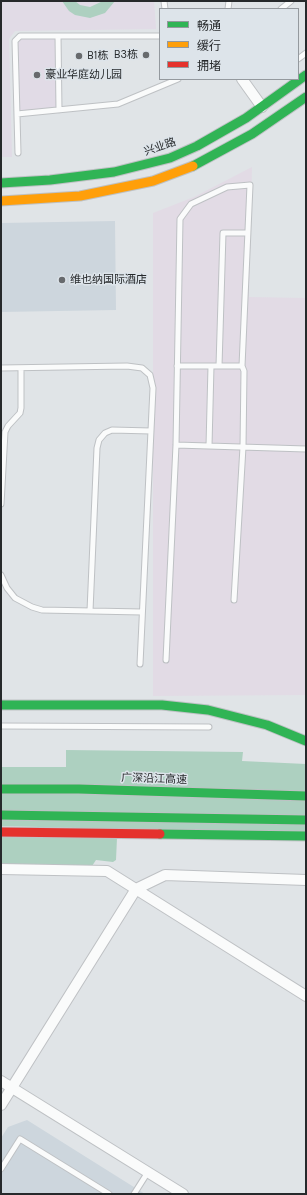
<!DOCTYPE html>
<html>
<head>
<meta charset="utf-8">
<style>
	body { margin:0 }
	#map { position:relative; width:307px; height:1195px; overflow:hidden; background:#e0e4e7; font-family:Karla,"Noto Sans SC",sans-serif }
	canvas { display:block }
	.frame { position:absolute; inset:0; border:2px solid #26292b; pointer-events:none }
	.legend { position:absolute; left:159px; top:8px; width:140px; height:72px; box-sizing:border-box; background:#dde4ea; border:1px solid #94999e; margin:0; padding:5px 7px; list-style:none; font-size:12px; color:#26292b }
	.legend li { display:flex; align-items:center; gap:8px; height:20px }
	.legend b { width:20px; border:1px solid #94999e }
</style>
</head>
<body>
<div id="map">
<canvas width="307" height="1195"></canvas>
<div class="frame"></div>
<ul class="legend">
<li><b style="height:5px;background:#30b455"></b>畅通</li>
<li><b style="height:5px;background:#ff9f0a"></b>缓行</li>
<li><b style="height:5px;background:#e5322d"></b>拥堵</li>
</ul>
</div>
<script>
const context = document.querySelector('canvas').getContext('2d');
context.lineJoin = 'round';
function paint(path, color) {
  context.fillStyle = color;
  context.fill(path, 'evenodd');
}
function poly(rows) {
  const path = new Path2D();
  for (const r of rows) {
    path.moveTo(r[0], r[1]);
    for (let i = 2; i < r.length; i += 2) path.lineTo(r[i], r[i + 1]);
  }
  return path;
}
function strokePath(path, color, width, dash) {
  context.strokeStyle = color;
  context.lineWidth = width;
  context.lineCap = dash ? 'butt' : 'round';
  context.setLineDash(dash || []);
  context.stroke(path);
}
function label(font, color, halo, rows, align = 'center') {
  context.font = font + ' Karla,"Noto Sans SC",sans-serif';
  context.lineWidth = 3;
  context.setLineDash([]);
  context.textBaseline = 'middle';
  context.strokeStyle = halo;
  context.fillStyle = color;
  for (const [text, x, y, turn = 0] of rows) {
    context.save();
    context.translate(x, y);
    context.rotate((+turn || 0) * Math.PI / 180);
    context.textAlign = isNaN(turn) ? turn : align;
    if (halo) context.strokeText(text, 0, 0);
    context.fillText(text, 0, 0);
    context.restore();
  }
}
const built = poly([
	[115,221,116,310,1,312,1,223],
	[27,1120,145,1194,1,1194,1,1138,8,1127]
]);
const industrial = poly([
	[252,167,249,297,306,298,306,695,153,696,153,213,194,197]
]);
const education = poly([
	[1,1,154,1,156,29,15,31,9,39,12,157,1,157],
	[20,38,56,38,58,108,18,113,17,42]
]);
const green = poly([
	[62,1,75,1,80,5,90,7,103,1,115,1,105,13,90,18,75,15,69,11],
	[66,750,243,752,242,761,306,764,306,834,1,826,1,767,66,767],
	[1,837,117,838,116,860,113,862,96,860,92,866,1,866]
]);
const lane = poly([
	[164,1,165,9],
	[228,9,229,1],
	[281,9,291,1],
	[58,36,59,110],
	[298,59,306,53],
	[17,114,118,104,178,79],
	[18,153,15,41,20,36,160,36],
	[177,366,242,366],
	[219,366,223,233,247,233],
	[1,368,127,366,142,368,150,375,153,388,140,664],
	[176,445,306,449],
	[209,446,211,366],
	[1,504,5,432,8,426,20,413,21,408,21,368],
	[1,575,7,588,15,598,32,607,42,610,142,612],
	[90,611,97,448,99,440,105,433,112,430,151,431],
	[166,660,176,445,180,219,191,204,227,187,250,185,242,366,244,371,243,447,234,600],
	[1,726,209,727],
	[1,1169,20,1139,109,1194],
	[134,1194,148,1172]
]);
const street = poly([
	[242,79,262,107],
	[1,869,107,871,306,996],
	[1,1081,183,1194],
	[1,1105,136,889,165,875,306,880]
]);
const fast = poly([
	[193,166,252,134,306,97],
	[1,183,50,180,114,172,170,158,197,146,246,118,306,75],
	[1,705,162,705,208,710,267,725,306,741],
	[1,789,79,789,306,796],
	[1,815,306,820],
	[160,834,306,836]
]);
const slow = poly([
	[1,201,80,196,153,181,193,166]
]);
const jam = poly([
	[1,832,160,834]
]);
const markers = [
	[146,55,4,"#676a6d"],
	[79,56,4,"#676a6d"],
	[37,75,4,"#676a6d"],
	[62,280,4,"#676a6d"]
];
const poiNames = [
	["B3栋",138,55,"right"],
	["B1栋",87,56],
	["豪业华庭幼儿园",45,75],
	["维也纳国际酒店",70,280]
];
const streetNames = [
	["兴业路",160,147,-19],
	["广深沿江高速",154,779,2]
];
paint(built, '#cdd6dd');
paint(industrial, '#e2dbe5');
paint(education, '#e1dbe6');
paint(green, '#add0c0');
strokePath(lane, '#bec1c4', 7);
strokePath(street, '#bec1c4', 12);
strokePath(fast, '#bec1c4', 11);
strokePath(slow, '#bec1c4', 11);
strokePath(jam, '#bec1c4', 11);
strokePath(lane, '#fafbfb', 5);
strokePath(street, '#fafbfb', 10);
strokePath(fast, '#30b455', 9);
strokePath(slow, '#ff9f0a', 9);
strokePath(jam, '#e5322d', 9);
for (const [x, y, r, color] of markers) {
  const dot = new Path2D();
  dot.arc(x, y, r, 0, 2 * Math.PI);
  context.fillStyle = color;
  context.fill(dot);
  strokePath(dot, '#dde4ea', 1.5);
}
label('11px', '#26292b', '#dde4ea', poiNames, 'left');
label('11px', '#26292b', '#dde4ea', streetNames);
</script>
</body>
</html>
